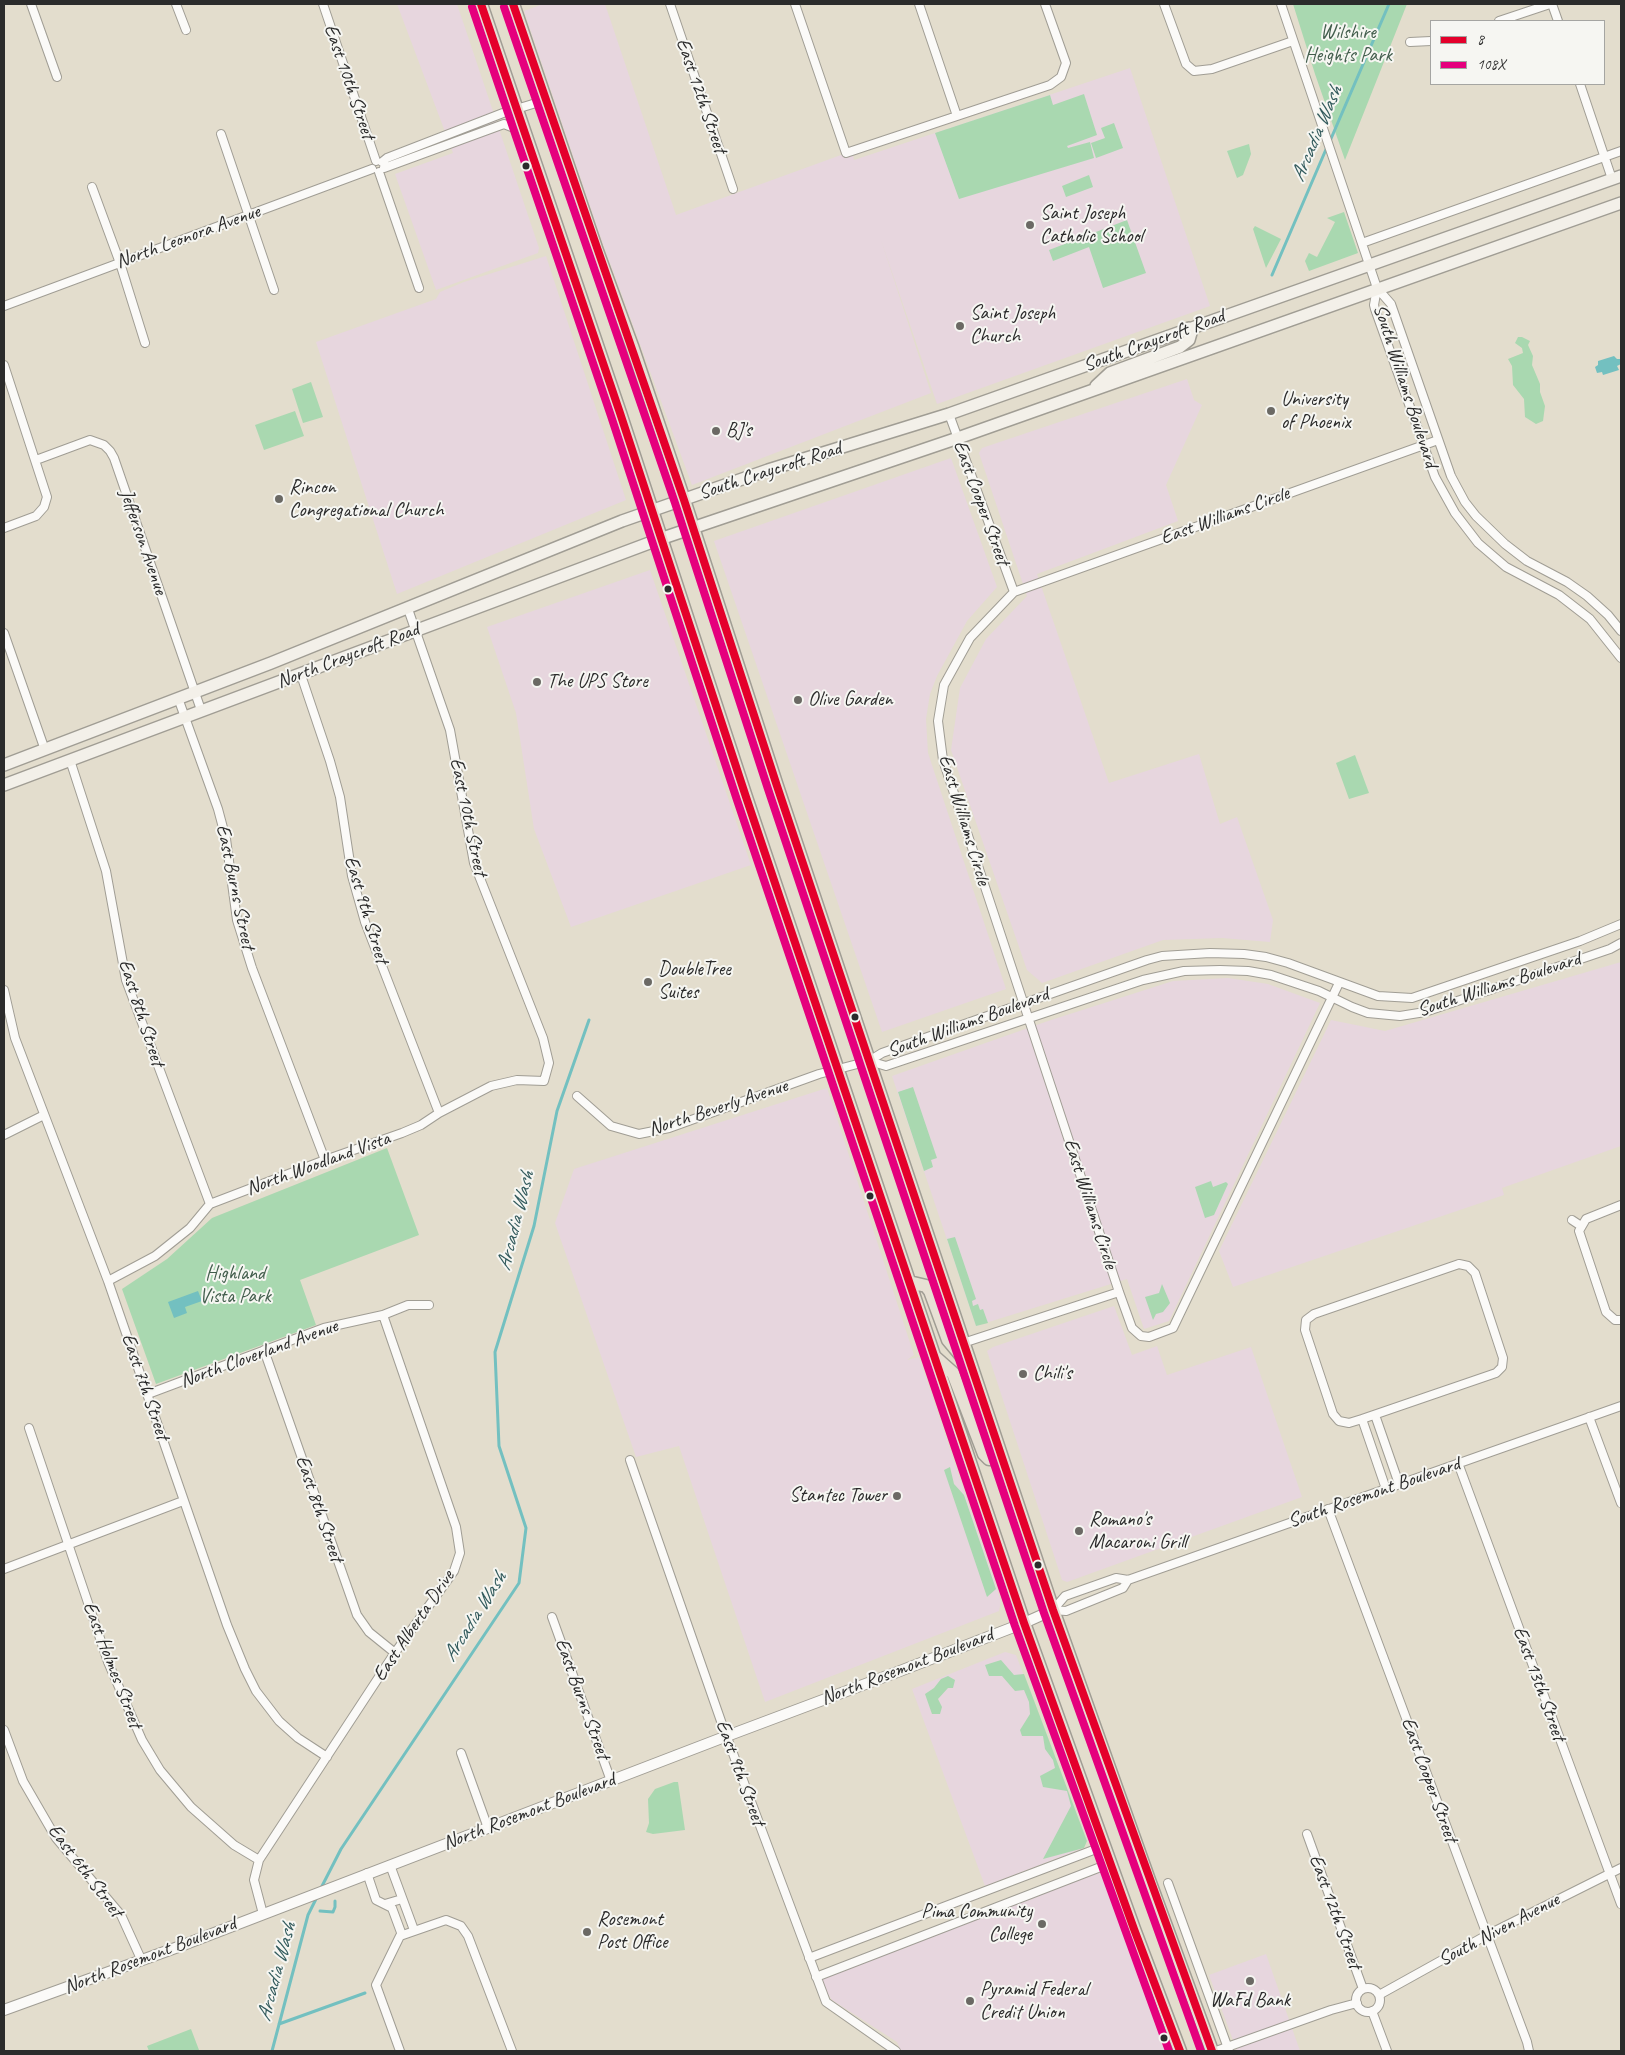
<!DOCTYPE html>
<html>
<head>
<meta charset="utf-8">
<style>
	body { margin:0 }
	#map { position:relative; width:1625px; height:2055px; overflow:hidden; background:#e3ddcd; font-family:Caveat,sans-serif }
	canvas { display:block }
	.frame { position:absolute; inset:0; border:5px solid #2b2b2b; pointer-events:none }
	.legend { position:absolute; left:1430px; top:20px; width:175px; height:65px; box-sizing:border-box; background:#f6f6f2; border:1px solid #a5a5a2; margin:0; padding:6px 9px; list-style:none; font-size:15px; color:#2b2b2b }
	.legend li { display:flex; align-items:center; gap:10px; height:25px }
	.legend b { width:25px; border:1px solid #a5a5a2 }
</style>
</head>
<body>
<div id="map">
<canvas width="1625" height="2055"></canvas>
<div class="frame"></div>
<ul class="legend">
<li><b style="height:6px;background:#e4002b"></b>8</li>
<li><b style="height:6px;background:#e5007d"></b>108X</li>
</ul>
</div>
<script>
const context = document.querySelector('canvas').getContext('2d');
context.lineJoin = 'round';
function paint(path, color) {
  context.fillStyle = color;
  context.fill(path, 'evenodd');
}
function poly(rows) {
  const path = new Path2D();
  for (const r of rows) {
    if (r.length === 3) {
      path.moveTo(r[0] + r[2], r[1]);
      path.arc(r[0], r[1], r[2], 0, 2 * Math.PI);
      continue;
    }
    path.moveTo(r[0], r[1]);
    for (let i = 2; i < r.length; i += 2) path.lineTo(r[i], r[i + 1]);
  }
  return path;
}
function strokePath(path, color, width, dash) {
  context.strokeStyle = color;
  context.lineWidth = width;
  context.lineCap = dash ? 'butt' : 'round';
  context.setLineDash(dash || []);
  context.stroke(path);
}
function label(font, color, halo, rows, align = 'center') {
  context.font = font + ' Caveat,sans-serif';
  context.lineWidth = 4;
  context.setLineDash([]);
  context.textBaseline = 'middle';
  context.strokeStyle = halo;
  context.fillStyle = color;
  for (const [text, x, y, turn = 0] of rows) {
    context.save();
    context.translate(x, y);
    context.rotate((+turn || 0) * Math.PI / 180);
    context.textAlign = isNaN(turn) ? turn : align;
    if (halo) context.strokeText(text, 0, 0);
    context.fillText(text, 0, 0);
    context.restore();
  }
}
const built = poly([
	[397,4,457,4,539,248,538,253,436,290,395,174,453,153],
	[543,4,605,4,676,215,852,151,854,160,1130,68,1210,306,937,404,881,240,931,393,692,485,602,241,524,11],
	[546,256,626,500,397,594,316,342,436,299,440,292,464,282],
	[1187,379,1194,400,1202,405,1166,485,1178,521,1037,574,1109,783,1199,754,1220,824,1237,817,1273,920,1270,942,1222,938,1163,940,1042,983,1027,970,951,750,960,688,986,639,1027,596,979,453,982,448],
	[951,458,997,587,967,621,937,676,930,694,926,719,928,753,1006,989,882,1032,714,541],
	[650,570,751,865,571,927,534,829,516,713,487,627],
	[1621,962,1621,1146,1502,1188,1504,1195,1233,1287,1219,1251,1331,1020,1385,1031],
	[1228,978,1268,984,1320,1003,1169,1321,1144,1329,1127,1279,976,1326,892,1076,1048,1021,1173,981],
	[827,1088,914,1355,907,1360,919,1357,1001,1601,999,1611,765,1702,679,1446,636,1457,555,1223,574,1169],
	[1114,1306,1132,1355,1157,1346,1167,1375,1251,1347,1302,1497,1067,1582,1062,1580,987,1351,993,1347],
	[1005,1652,1016,1655,1087,1841,1081,1849,985,1886,912,1689],
	[1103,1870,1168,2051,901,2051,897,2042,832,2000,824,1988,821,1978],
	[1266,1954,1300,2051,1237,2051,1209,1975]
]);
const green = poly([
	[1293,4,1407,4,1345,160,1315,74],
	[1084,94,1097,135,1067,146,1068,148,1090,142,1094,158,959,199,935,133,1050,95,1053,105],
	[1114,123,1123,148,1096,158,1091,143,1105,138,1101,128],
	[1249,144,1251,154,1243,175,1237,178,1227,151],
	[1089,175,1093,187,1066,197,1062,186],
	[1344,212,1358,253,1309,271,1305,261,1309,253,1317,257,1335,222,1327,218],
	[1127,220,1146,273,1103,288,1089,247,1053,261,1049,250],
	[1255,226,1281,239,1266,268,1253,229],
	[1518,337,1522,337,1530,341,1528,345,1533,356,1532,365,1540,384,1540,392,1545,406,1543,421,1536,424,1525,417,1524,399,1513,385,1512,366,1508,359,1523,353,1522,348,1515,343],
	[311,382,323,417,303,423,292,389],
	[295,411,304,436,264,450,255,425],
	[1355,755,1369,793,1349,799,1336,763],
	[913,1087,937,1158,931,1160,933,1167,924,1171,898,1092],
	[387,1148,419,1235,300,1280,316,1325,156,1384,122,1289,167,1259,212,1218],
	[1211,1181,1213,1187,1226,1182,1228,1184,1214,1215,1205,1218,1195,1187],
	[955,1237,976,1299,972,1301,973,1306,978,1304,980,1310,983,1309,988,1323,976,1326,947,1239],
	[1162,1284,1170,1303,1163,1312,1156,1314,1153,1320,1145,1297,1159,1293],
	[950,1467,954,1484,964,1495,996,1589,987,1597,944,1470],
	[1001,1660,1014,1675,1024,1674,1087,1841,1084,1848,1043,1859,1071,1806,1067,1791,1043,1787,1040,1776,1055,1768,1053,1760,1045,1749,1043,1736,1022,1736,1020,1730,1030,1714,1029,1702,1024,1690,1015,1691,1002,1676,989,1676,985,1665],
	[948,1676,955,1680,953,1688,948,1688,938,1699,942,1707,940,1714,932,1714,925,1694,934,1688,941,1679],
	[674,1782,678,1782,685,1830,653,1834,646,1832,649,1823,648,1799,655,1789],
	[191,2029,199,2050,149,2051,147,2046]
]);
const water = poly([
	[1614,356,1617,359,1620,359,1621,364,1617,366,1619,370,1603,375,1602,372,1597,373,1595,367,1598,365,1598,361],
	[198,1291,202,1301,185,1307,187,1313,174,1318,168,1302]
]);
const stream = poly([
	[1330,141,1389,4],
	[1272,275,1327,147],
	[320,1890,341,1849,519,1583,526,1528,499,1446,495,1352,534,1226,557,1111,589,1020],
	[320,1911,333,1912,335,1907,335,1901],
	[279,2024,365,1993],
	[272,2051,308,1915,317,1897]
]);
const minor = poly([
	[31,4,57,77],
	[176,4,186,30],
	[323,4,376,161],
	[670,4,733,189],
	[795,4,846,153,1050,85,1061,77,1066,63,1045,4],
	[919,4,957,116],
	[1164,4,1186,64,1194,71,1212,69,1293,41],
	[1281,4,1377,288],
	[1552,4,1558,21],
	[1499,21,1550,4],
	[1410,42,1431,41],
	[1580,84,1612,179],
	[221,134,274,290],
	[382,162,387,158,503,113,546,100],
	[384,168,504,124,524,132],
	[379,172,419,288],
	[92,187,120,263,145,343],
	[1362,243,1621,151],
	[4,306,372,169],
	[4,365,47,497,44,507,36,516,4,528],
	[949,414,1014,592],
	[36,460,90,440,104,445,110,451,114,458,201,710],
	[1621,631,1608,615,1587,596,1567,582,1527,561,1505,544,1476,516,1465,502,1451,476,1391,304,1377,288,1374,305,1375,309,1435,477,1455,513,1478,543,1506,567,1559,595,1590,619,1621,658],
	[4,633,45,750],
	[301,675,330,761,340,797,352,876,365,922,439,1113],
	[178,698,218,809,226,839,237,920,252,968,325,1160],
	[70,760,106,871,126,980,210,1204],
	[1621,924,1580,941,1412,998,1378,996,1288,963,1266,957,1244,954,1210,953,1162,956,1147,960,882,1053,869,1061,886,1066,1143,980,1184,971,1220,970,1248,971,1271,975,1319,991,1352,1007,1368,1013,1400,1016,1425,1012,1610,949,1621,943],
	[1339,983,1173,1328,1149,1337,1141,1336,1132,1328,1119,1292,943,760,938,721,944,685,970,638,1014,592,1438,440],
	[4,990,15,1038,108,1281,227,1625,245,1669,256,1691,279,1721,298,1738,327,1757],
	[577,1096,611,1126,639,1134,669,1128,819,1074,869,1061],
	[4,1135,44,1115],
	[1621,1205,1586,1219,1579,1231,1606,1312,1615,1320,1621,1320],
	[1572,1220,1581,1226],
	[1459,1264,1468,1266,1475,1273,1503,1358,1502,1367,1496,1373,1362,1419,1349,1423,1339,1421,1333,1414,1305,1330,1306,1320,1314,1314,1459,1264],
	[108,1281,155,1256,190,1228,210,1204,325,1160,402,1133,421,1125,439,1113,491,1086,517,1080,544,1081,549,1063,543,1038,474,863,450,730,408,609],
	[963,1343,1119,1292],
	[264,1350,357,1615,369,1632,395,1653],
	[148,1394,324,1328,383,1315,408,1305,429,1305],
	[1375,1415,1399,1484],
	[1589,1417,1621,1503],
	[1362,1419,1386,1489],
	[29,1428,108,1662,142,1740,160,1770,191,1807,234,1845,259,1860],
	[630,1460,722,1724,826,2002,896,2051],
	[1458,1463,1621,1904],
	[1328,1509,1527,2042,1529,2051],
	[4,1569,183,1501],
	[1128,1580,1123,1588,1066,1611,1053,1610,1065,1596,1116,1578,1128,1580,1621,1406],
	[552,1617,611,1781],
	[4,1730,23,1781,56,1838,121,1915,141,1959],
	[461,1753,488,1828],
	[1307,1834,1363,1989],
	[390,1865,414,1930],
	[367,1873,376,1900,392,1908,402,1935],
	[1168,1883,1229,2051],
	[385,1904,402,1899],
	[263,1914,254,1880,259,1860,394,1654,454,1571,460,1553,456,1527,383,1315],
	[809,1958,1104,1846],
	[816,1977,1111,1863],
	[1368,2000,12],
	[1379,1995,1487,1935,1621,1868],
	[1372,2011,1387,2051],
	[400,2051,376,1985,400,1936,446,1920,461,1926,468,1936,512,2051],
	[1216,2051,1331,2010,1357,2003]
]);
const tertiary = poly([
	[4,2010,178,1947,727,1736,900,1671,1024,1623,1053,1610]
]);
const secondary = poly([
	[1096,386,1110,373,1180,347,1189,340,1191,333,1189,328],
	[4,765,271,663,622,521,768,470,949,414,1621,176],
	[4,785,660,539,958,438,1621,203]
]);
const primary = poly([
	[481,4,620,413,746,797,1024,1623,1134,1929,1180,2051],
	[513,4,596,248,632,346,684,500,777,786,1053,1610,1149,1880,1212,2051],
	[909,1282,926,1286,930,1291,948,1340,968,1364],
	[935,1357,953,1373,984,1454,989,1459,1002,1459]
]);
const bus1 = poly([
	[481,4,620,413,746,797,1024,1623,1134,1929,1180,2051],
	[513,4,684,500,777,786,1053,1610,1212,2051]
]);
const bus2 = poly([
	[472,7,611,416,737,800,1015,1626,1169,2051],
	[504,7,675,503,768,789,1044,1613,1201,2051]
]);
const markers = [
	[526,166,4.5,"#2b2b2b"],
	[1030,225,5,"#6b6964"],
	[960,326,5,"#6b6964"],
	[1271,411,5,"#6b6964"],
	[716,431,5,"#6b6964"],
	[279,499,5,"#6b6964"],
	[668,589,4.5,"#2b2b2b"],
	[537,682,5,"#6b6964"],
	[798,700,5,"#6b6964"],
	[648,982,5,"#6b6964"],
	[855,1017,4.5,"#2b2b2b"],
	[870,1196,4.5,"#2b2b2b"],
	[1023,1374,5,"#6b6964"],
	[897,1496,5,"#6b6964"],
	[1079,1531,5,"#6b6964"],
	[1038,1565,4.5,"#2b2b2b"],
	[1042,1924,5,"#6b6964"],
	[587,1932,5,"#6b6964"],
	[1250,1981,5,"#6b6964"],
	[970,2001,5,"#6b6964"],
	[1164,2038,4.5,"#2b2b2b"]
];
const parkNames = [
	["Wilshire",1348,33],
	["Heights Park",1348,56],
	["Highland",235,1274],
	["Vista Park",235,1297]
];
const streetNames = [
	["East 10th Street",349,82,71],
	["East 12th Street",701,96,71],
	["North Leonora Avenue",188,237,-20],
	["South Craycroft Road",1154,341,-20],
	["South Williams Boulevard",1405,386,72],
	["South Craycroft Road",770,471,-18],
	["East Cooper Street",981,503,70],
	["East Williams Circle",1225,516,-20],
	["Jefferson Avenue",143,542,71],
	["North Craycroft Road",348,656,-21],
	["East 10th Street",468,817,78],
	["East Williams Circle",964,820,73],
	["East Burns Street",235,887,78],
	["East 9th Street",366,910,73],
	["South Williams Boulevard",1499,985,-18],
	["East 8th Street",141,1013,72],
	["South Williams Boulevard",968,1023,-20],
	["North Beverly Avenue",718,1108,-18],
	["North Woodland Vista",318,1164,-20],
	["East Williams Circle",1090,1204,72],
	["North Cloverland Avenue",259,1354,-20],
	["East 7th Street",145,1387,71],
	["South Rosemont Boulevard",1374,1493,-19],
	["East 8th Street",319,1509,71],
	["East Alberta Drive",414,1626,-56],
	["East Holmes Street",112,1665,69],
	["North Rosemont Boulevard",907,1667,-21],
	["East 13th Street",1539,1684,70],
	["East Burns Street",582,1699,70],
	["East 9th Street",740,1773,70],
	["East Cooper Street",1429,1780,70],
	["North Rosemont Boulevard",529,1812,-21],
	["East 6th Street",85,1871,53],
	["East 12th Street",1335,1912,70],
	["South Niven Avenue",1499,1930,-28],
	["North Rosemont Boulevard",150,1956,-21]
];
const poiNames = [
	["Saint Joseph",1040,214],
	["Catholic School",1040,237],
	["Saint Joseph",970,314],
	["Church",970,337],
	["University",1281,400],
	["of Phoenix",1281,423],
	["BJ's",726,431],
	["Rincon",289,488],
	["Congregational Church",289,511],
	["The UPS Store",547,682],
	["Olive Garden",808,700],
	["DoubleTree",658,970],
	["Suites",658,993],
	["Chili's",1033,1374],
	["Stantec Tower",887,1496,"right"],
	["Romano's",1089,1520],
	["Macaroni Grill",1089,1543],
	["Pima Community",1032,1912,"right"],
	["College",1032,1935,"right"],
	["Rosemont",597,1920],
	["Post Office",597,1943],
	["Pyramid Federal",980,1990],
	["Credit Union",980,2013],
	["WaFd Bank",1250,2001,"center"]
];
const waterNames = [
	["Arcadia Wash",1317,134,-67],
	["Arcadia Wash",516,1221,-76],
	["Arcadia Wash",475,1617,-58],
	["Arcadia Wash",277,1972,-75]
];
paint(built, '#e7d6de');
paint(green, '#a9d8b0');
paint(water, '#73c0c0');
strokePath(stream, '#73c0c0', 3);
strokePath(minor, '#a09d94', 10);
strokePath(tertiary, '#a09d94', 12);
strokePath(secondary, '#a09d94', 14);
strokePath(primary, '#a09d94', 15);
strokePath(minor, '#fbfaf8', 8);
strokePath(tertiary, '#fbfaf8', 10);
strokePath(secondary, '#f3f0e9', 11);
strokePath(primary, '#e7e0d4', 12);
strokePath(bus1, '#e4002b', 8);
strokePath(bus2, '#e5007d', 8);
for (const [x, y, r, color] of markers) {
  const dot = new Path2D();
  dot.arc(x, y, r, 0, 2 * Math.PI);
  context.fillStyle = color;
  context.fill(dot);
  strokePath(dot, '#f6f6f2', 2);
}
label('20px', '#425d4c', '#f6f6f2', parkNames);
label('20px', '#2b2b2b', '#f6f6f2', streetNames);
label('20px', '#2b2b2b', '#f6f6f2', poiNames, 'left');
label('italic 21px', '#335b5d', '#f6f6f2', waterNames);
</script>
</body>
</html>
